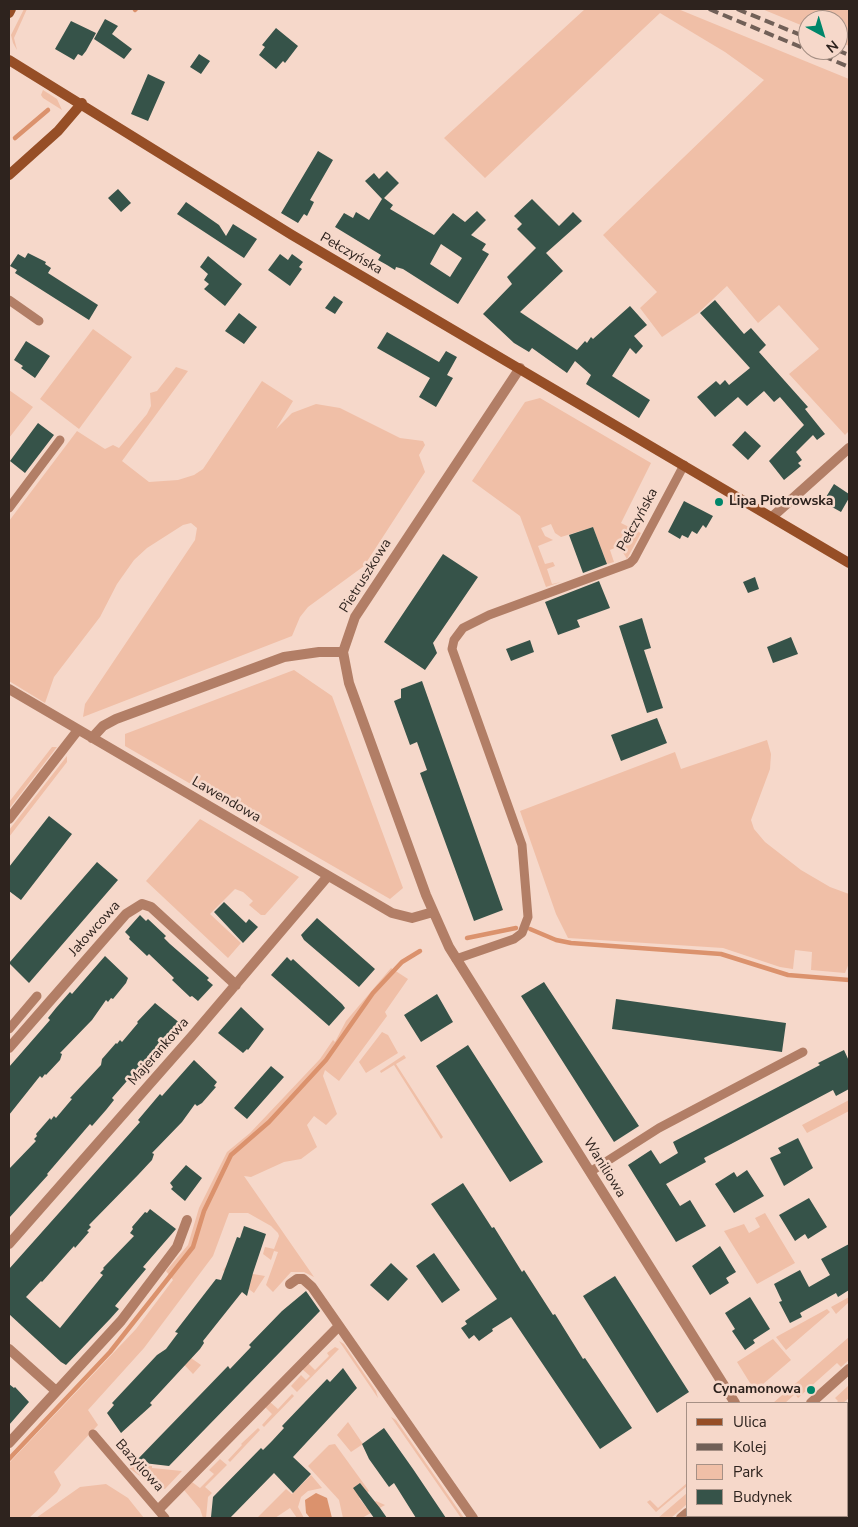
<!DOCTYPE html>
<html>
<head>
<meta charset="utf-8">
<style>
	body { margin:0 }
	#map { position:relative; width:858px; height:1527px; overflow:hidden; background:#f6d8ca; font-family:"Nunito Sans",sans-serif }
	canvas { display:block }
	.frame { position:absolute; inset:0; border:10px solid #2e231e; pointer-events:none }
	.legend { position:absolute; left:686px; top:1402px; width:162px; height:115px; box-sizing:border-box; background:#f6d8ca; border:1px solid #a69085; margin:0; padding:6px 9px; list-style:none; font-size:15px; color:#2e231e }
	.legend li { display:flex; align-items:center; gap:10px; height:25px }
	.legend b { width:25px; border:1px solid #a69085 }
	.north { position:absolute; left:798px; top:10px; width:50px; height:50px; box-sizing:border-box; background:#f6d8ca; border:1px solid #a69085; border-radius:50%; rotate:141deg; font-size:14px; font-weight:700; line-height:20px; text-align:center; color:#2e231e }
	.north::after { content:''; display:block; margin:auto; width:18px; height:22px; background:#00866a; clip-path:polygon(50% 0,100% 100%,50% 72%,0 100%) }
</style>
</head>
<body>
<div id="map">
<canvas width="858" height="1527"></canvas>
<div class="frame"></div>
<ul class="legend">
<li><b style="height:6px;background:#964e26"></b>Ulica</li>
<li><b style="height:6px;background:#716058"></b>Kolej</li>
<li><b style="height:14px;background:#f0bfa7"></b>Park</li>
<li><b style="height:14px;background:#365349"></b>Budynek</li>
</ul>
<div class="north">N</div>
</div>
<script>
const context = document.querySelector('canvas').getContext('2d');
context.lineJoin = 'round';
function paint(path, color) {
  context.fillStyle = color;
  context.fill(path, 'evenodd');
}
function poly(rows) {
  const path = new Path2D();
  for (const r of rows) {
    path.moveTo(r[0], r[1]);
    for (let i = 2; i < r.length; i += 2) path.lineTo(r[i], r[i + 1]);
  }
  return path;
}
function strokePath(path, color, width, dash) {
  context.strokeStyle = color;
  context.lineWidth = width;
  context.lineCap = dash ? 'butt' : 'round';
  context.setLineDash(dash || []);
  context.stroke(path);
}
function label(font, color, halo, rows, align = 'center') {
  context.font = font + ' "Nunito Sans",sans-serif';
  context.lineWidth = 5;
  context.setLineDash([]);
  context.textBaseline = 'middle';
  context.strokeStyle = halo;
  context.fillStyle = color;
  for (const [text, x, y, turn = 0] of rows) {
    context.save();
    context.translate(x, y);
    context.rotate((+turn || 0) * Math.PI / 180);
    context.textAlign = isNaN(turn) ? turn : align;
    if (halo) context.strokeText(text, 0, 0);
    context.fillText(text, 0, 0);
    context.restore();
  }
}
const green = poly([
	[24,9,27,9,14,38,17,50,13,43,11,35],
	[585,9,678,9,849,79,849,431,845,435,789,374,819,349,779,305,758,323,727,286,698,313,662,337,640,308,657,292,603,235,764,80,725,52,660,13,485,178,444,138],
	[762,9,849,9,849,46,838,41,838,20,808,20,808,28],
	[43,90,57,99,62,110,43,98,41,95],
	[93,329,132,357,79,429,40,399],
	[176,367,188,371,122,461,149,482,178,480,194,475,203,469,262,381,293,401,276,429,292,413,316,404,340,408,400,438,423,441,425,445,419,455,425,472,364,566,308,607,300,617,292,636,83,717,85,704,195,540,197,528,191,523,183,525,147,548,134,560,117,584,100,617,54,677,45,703,9,681,9,521,77,431,105,449,113,445,119,448,147,414,151,406,150,393,157,391],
	[9,390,33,407,9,438],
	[540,398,651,463,621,523,641,533,627,559,619,546,610,550,614,562,607,564,593,527,561,537,555,533,551,524,541,528,545,536,553,540,538,546,545,564,553,562,555,566,547,569,552,584,561,582,546,587,520,516,472,481,525,402],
	[294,670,332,696,403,888,390,899,125,746,125,734],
	[767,740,771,754,770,769,751,820,754,829,765,842,801,870,830,887,849,894,849,963,845,973,811,970,812,952,795,950,793,969,780,967,723,948,568,938,556,914,520,811,675,752,681,769],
	[52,747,57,747,9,809,9,802],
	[67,756,67,762,9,837,9,830],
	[200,819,299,877,265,915,261,915,249,905,253,901,243,892,235,889,210,914,241,943,228,958,146,881],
	[391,968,408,979,385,1012,387,1016,339,1081,325,1070,323,1076,337,1114,326,1125,314,1116,307,1125,317,1147,301,1159,284,1162,251,1177,244,1176,314,1277,304,1272,291,1272,273,1292,266,1285,278,1252,274,1251,271,1260,263,1254,265,1247,274,1249,279,1236,278,1233,271,1226,248,1213,229,1213,213,1256,144,1348,88,1410,98,1425,54,1472,61,1485,57,1492,29,1518,9,1518,9,1463,136,1329,173,1280,166,1271,188,1245,199,1208,227,1152,250,1133,320,1059,333,1040,335,1042,346,1021],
	[382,1032,388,1035,398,1053,366,1073,359,1062],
	[404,1055,406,1058,396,1064,443,1137,441,1139,394,1065,381,1073,380,1071],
	[849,1100,849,1111,807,1133,802,1125],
	[765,1213,795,1263,757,1284,724,1231,744,1224,749,1233,760,1227,755,1218],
	[227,1265,253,1274,265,1276,254,1293,223,1270],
	[849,1297,849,1302,836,1314,831,1307],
	[827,1309,830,1312,786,1350,776,1337],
	[849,1337,849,1360,841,1367,837,1363,798,1398,795,1394,785,1403,773,1403],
	[773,1339,791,1360,755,1391,737,1362],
	[339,1341,344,1344,376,1391,378,1398],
	[335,1347,339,1349,297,1392,291,1386,301,1375,306,1380,310,1376,302,1369,308,1363,315,1370,329,1356,327,1353],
	[168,1348,191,1358,201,1365,193,1374],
	[849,1385,849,1398,843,1403,836,1403,838,1401,835,1398],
	[292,1394,294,1396,264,1427,262,1425,272,1414,265,1407,270,1402,278,1409],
	[391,1417,396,1420,464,1518,461,1518],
	[348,1422,363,1444,351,1452,337,1435],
	[258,1428,260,1430,230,1462,228,1460,242,1445,241,1444],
	[335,1444,369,1491,359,1498,366,1507,376,1501,385,1505,362,1518,343,1518,339,1500,308,1466,329,1445],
	[220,1459,227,1465,205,1487,212,1493,208,1497,206,1518,203,1518,200,1509,184,1490,192,1482,200,1488,214,1474,209,1470],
	[141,1465,152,1466,152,1468,182,1471,165,1489,151,1484,129,1468],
	[311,1475,322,1488,308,1491,301,1497,298,1507,304,1518,297,1518,290,1508,275,1518,257,1518,286,1489,292,1494],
	[687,1483,687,1486,656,1512,647,1502,650,1500,658,1508],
	[106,1484,128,1498,144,1518,36,1518,80,1487],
	[687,1493,687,1504,671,1518,658,1518]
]);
const water = poly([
	[316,1493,327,1498,332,1518,310,1518,306,1513,305,1500]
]);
const stream = poly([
	[135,10,136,9],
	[15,138,48,110],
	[530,929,556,940,571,943,721,954,788,975,849,980],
	[467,938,516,928],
	[9,1459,110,1352,193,1247,204,1211,231,1155,269,1122,326,1060,373,993,402,962,420,951]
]);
const building = poly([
	[105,19,118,26,112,34,132,49,124,59,94,39],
	[71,21,96,33,86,51,82,56,78,54,74,60,55,49],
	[276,28,298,46,285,63,283,61,276,69,259,55,265,47,262,45],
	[199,54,210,61,201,74,190,67],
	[148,74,165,82,148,121,131,114],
	[318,151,333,160,310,200,314,202,307,216,304,214,298,223,281,213],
	[387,171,399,183,384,198,393,205,390,209,434,235,453,213,465,222,477,211,486,220,471,235,486,244,482,250,489,254,458,304,403,269,396,267,395,270,387,265,378,260,381,255,335,227,344,213,353,218,356,212,369,220,382,199,365,181,374,173,379,179],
	[441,244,462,258,450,277,430,264],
	[118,189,131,203,121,212,108,198],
	[532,199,559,226,573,212,582,221,546,253,563,271,520,312,577,350,585,341,587,343,591,337,593,339,630,306,647,325,634,336,643,346,636,354,630,348,612,376,650,400,639,418,586,384,591,375,575,361,567,373,532,348,529,352,514,343,483,314,512,284,507,277,536,248,517,229,522,224,514,216],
	[186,202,219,225,226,236,233,224,257,239,244,258,177,214],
	[28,253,46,262,45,264,51,268,48,273,98,305,89,320,15,273,17,270,10,266,18,254,25,258],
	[280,254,288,260,292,254,303,262,299,267,302,269,290,286,268,270],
	[208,256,242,284,225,306,204,289,209,284,204,280,208,274,200,267],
	[334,296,343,302,335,314,325,308],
	[715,300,744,334,751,328,766,345,759,352,808,407,805,409,825,434,817,440,813,435,796,452,802,460,798,463,801,466,784,480,769,461,804,425,780,397,774,402,764,391,747,406,738,397,715,417,697,397,716,381,720,385,725,380,729,385,750,368,700,313],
	[239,313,257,327,244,344,225,331],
	[387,332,439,362,446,351,457,357,447,375,453,378,436,407,419,397,430,378,377,348],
	[26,341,50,356,35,378,21,368,23,366,14,360],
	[38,423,54,435,25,473,10,461],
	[745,431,761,446,748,460,732,445],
	[834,484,849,494,849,498,841,512,823,502],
	[684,501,713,516,706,528,703,525,697,534,692,531,688,538,682,535,680,539,668,532],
	[593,527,607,564,583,573,569,535],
	[443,554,478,577,433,643,437,653,425,670,384,642],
	[755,577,759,589,748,593,743,582],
	[599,581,610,608,577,620,580,627,558,635,545,602],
	[642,618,651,648,644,650,663,708,647,713,619,626],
	[791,637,798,654,773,663,767,647],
	[530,640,534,652,511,661,506,649],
	[422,681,503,910,474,921,420,773,427,770,417,742,410,745,394,701,401,698,401,689],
	[657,718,667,743,621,761,611,735],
	[49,816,72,834,21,900,9,891,9,867],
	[97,862,118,880,29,983,9,963],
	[224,902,246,923,249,919,258,927,243,943,214,912],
	[140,915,146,921,148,919,166,936,164,938,170,944,209,978,207,980,213,985,198,1001,192,996,190,997,172,980,174,978,149,954,147,956,129,939,130,937,125,932],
	[317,918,375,969,359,987,304,940,301,935],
	[105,956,128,978,126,983,113,999,111,998,108,1002,106,1000,92,1020,60,1053,62,1054,60,1060,46,1075,45,1074,42,1078,40,1076,9,1115,9,1067,50,1020,48,1018,56,1008,70,992,72,994],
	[287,957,291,961,293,959,342,1004,345,1008,329,1026,271,975],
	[544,982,639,1126,614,1142,521,996],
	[437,994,453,1022,421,1042,404,1015],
	[616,999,786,1023,782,1052,612,1029],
	[155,1003,181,1024,158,1049,156,1048,112,1098,114,1100,106,1110,92,1126,90,1124,47,1174,48,1175,9,1218,9,1169,36,1141,34,1139,37,1136,36,1134,50,1118,51,1120,54,1116,56,1118,72,1099,70,1098,101,1065,102,1059,116,1043,117,1044,120,1040,122,1042,138,1023,137,1022],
	[241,1007,264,1029,248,1050,247,1049,243,1053,218,1033],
	[468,1045,543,1162,510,1182,436,1066],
	[844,1050,849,1061,849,1089,836,1096,833,1090,731,1144,704,1158,706,1162,666,1184,680,1206,690,1200,706,1226,676,1242,628,1165,651,1150,660,1164,678,1153,673,1142,820,1065,818,1063],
	[194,1060,217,1082,214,1086,216,1087,202,1103,197,1106,195,1104,182,1122,152,1153,154,1154,152,1160,138,1175,89,1225,91,1227,87,1231,89,1232,75,1248,74,1246,42,1282,41,1281,26,1297,60,1328,103,1275,100,1273,104,1269,103,1268,134,1236,130,1233,133,1229,132,1227,145,1212,147,1213,150,1209,176,1229,143,1267,146,1269,115,1306,119,1309,110,1319,66,1365,61,1362,9,1314,9,1269,140,1122,138,1120,160,1094,162,1096],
	[271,1066,284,1077,247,1119,234,1108],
	[798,1138,813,1168,784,1186,770,1158,781,1153,778,1148],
	[186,1165,202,1178,185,1201,171,1189,173,1187,170,1183],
	[747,1170,764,1196,734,1213,715,1184,734,1172,737,1177],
	[463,1183,492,1228,494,1227,522,1272,524,1270,553,1315,555,1314,583,1359,585,1358,632,1428,600,1449,511,1317,492,1329,493,1331,479,1341,474,1335,469,1339,461,1328,467,1324,465,1321,497,1299,431,1204],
	[809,1198,827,1227,808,1239,805,1234,795,1241,779,1215],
	[244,1226,266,1234,253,1273,247,1296,242,1292,203,1341,204,1343,200,1349,150,1403,152,1405,121,1433,107,1413,114,1405,112,1403,157,1355,166,1349,178,1333,175,1332,216,1279,221,1280,237,1237,240,1238],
	[849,1244,849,1290,838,1297,836,1293,800,1313,802,1317,790,1323,779,1302,782,1301,774,1284,800,1270,809,1287,830,1275,821,1259],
	[720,1246,736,1272,726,1278,729,1283,710,1295,692,1266],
	[434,1253,460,1290,442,1303,416,1266],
	[391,1263,408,1279,388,1301,370,1285],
	[615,1276,689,1392,657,1413,583,1296],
	[306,1291,320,1311,169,1466,135,1462,228,1366,230,1369,251,1347,249,1345,282,1311],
	[750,1297,770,1329,753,1340,755,1343,745,1350,732,1331,735,1329,725,1313],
	[343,1368,357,1388,293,1457,311,1474,293,1493,274,1473,230,1518,211,1517,213,1497,261,1448,263,1450,272,1441,284,1428,282,1426,327,1379,330,1382],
	[9,1384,14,1388,15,1387,29,1402,9,1425],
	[384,1428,413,1469,446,1518,416,1518,394,1483,389,1487,369,1459,362,1444],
	[360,1483,380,1508,387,1518,374,1518,353,1488]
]);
const lane = poly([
	[9,300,39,321],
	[9,508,60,440],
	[456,959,514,939,522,933,528,917,522,845,452,649,454,640,463,628,489,615,630,563,634,559,684,465],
	[9,1029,37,996],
	[590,1172,659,1128,803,1052],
	[93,1434,165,1518]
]);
const street = poly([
	[520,368,355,617,343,652,349,683,426,895,449,947,735,1403],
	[772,517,849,448],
	[9,689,392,913,412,918,433,912],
	[92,738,103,726,116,719,284,657,319,652,343,652],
	[9,819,78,730],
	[9,1048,126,914,142,904,151,907,236,985],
	[9,1244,192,1036,328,876],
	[290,1284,297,1279,303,1279,312,1287,473,1518],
	[9,1349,56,1391],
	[811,1403,849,1369],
	[9,1443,121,1321,177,1247,187,1220],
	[159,1509,338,1327],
	[804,1516,806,1518],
	[681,1518,687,1513]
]);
const secondary = poly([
	[9,13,11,9],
	[9,60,292,235,849,563],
	[9,175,58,131,82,103]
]);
const rail = poly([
	[709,9,808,50],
	[737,9,808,38],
	[809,50,849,67],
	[837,50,849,55]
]);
const markers = [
	[719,502,5,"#00866a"],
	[811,1390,5,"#00866a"]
];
const streetNames = [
	["Pełczyńska",351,254,30],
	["Pełczyńska",638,520,-61],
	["Pietruszkowa",366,576,-58],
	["Lawendowa",226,800,30],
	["Jałowcowa",95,929,-48],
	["Majerankowa",159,1052,-49],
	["Waniliowa",604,1168,58],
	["Bazyliowa",139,1466,48]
];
const poiNames = [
	["Lipa Piotrowska",729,502],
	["Cynamonowa",801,1390,"right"]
];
paint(green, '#f0bfa7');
paint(water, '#db926d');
strokePath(stream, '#db926d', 4.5);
paint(building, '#365349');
strokePath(lane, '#b27e66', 9);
strokePath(street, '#b27e66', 10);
strokePath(secondary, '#964e26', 10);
strokePath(rail, '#716058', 4, [10, 5]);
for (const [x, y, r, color] of markers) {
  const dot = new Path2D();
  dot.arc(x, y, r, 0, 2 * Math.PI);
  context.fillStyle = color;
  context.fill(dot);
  strokePath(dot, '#f6d8ca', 2);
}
label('14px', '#2e231e', '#f6d8ca', streetNames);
label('bold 14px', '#2e231e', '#f6d8ca', poiNames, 'left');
</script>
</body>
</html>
